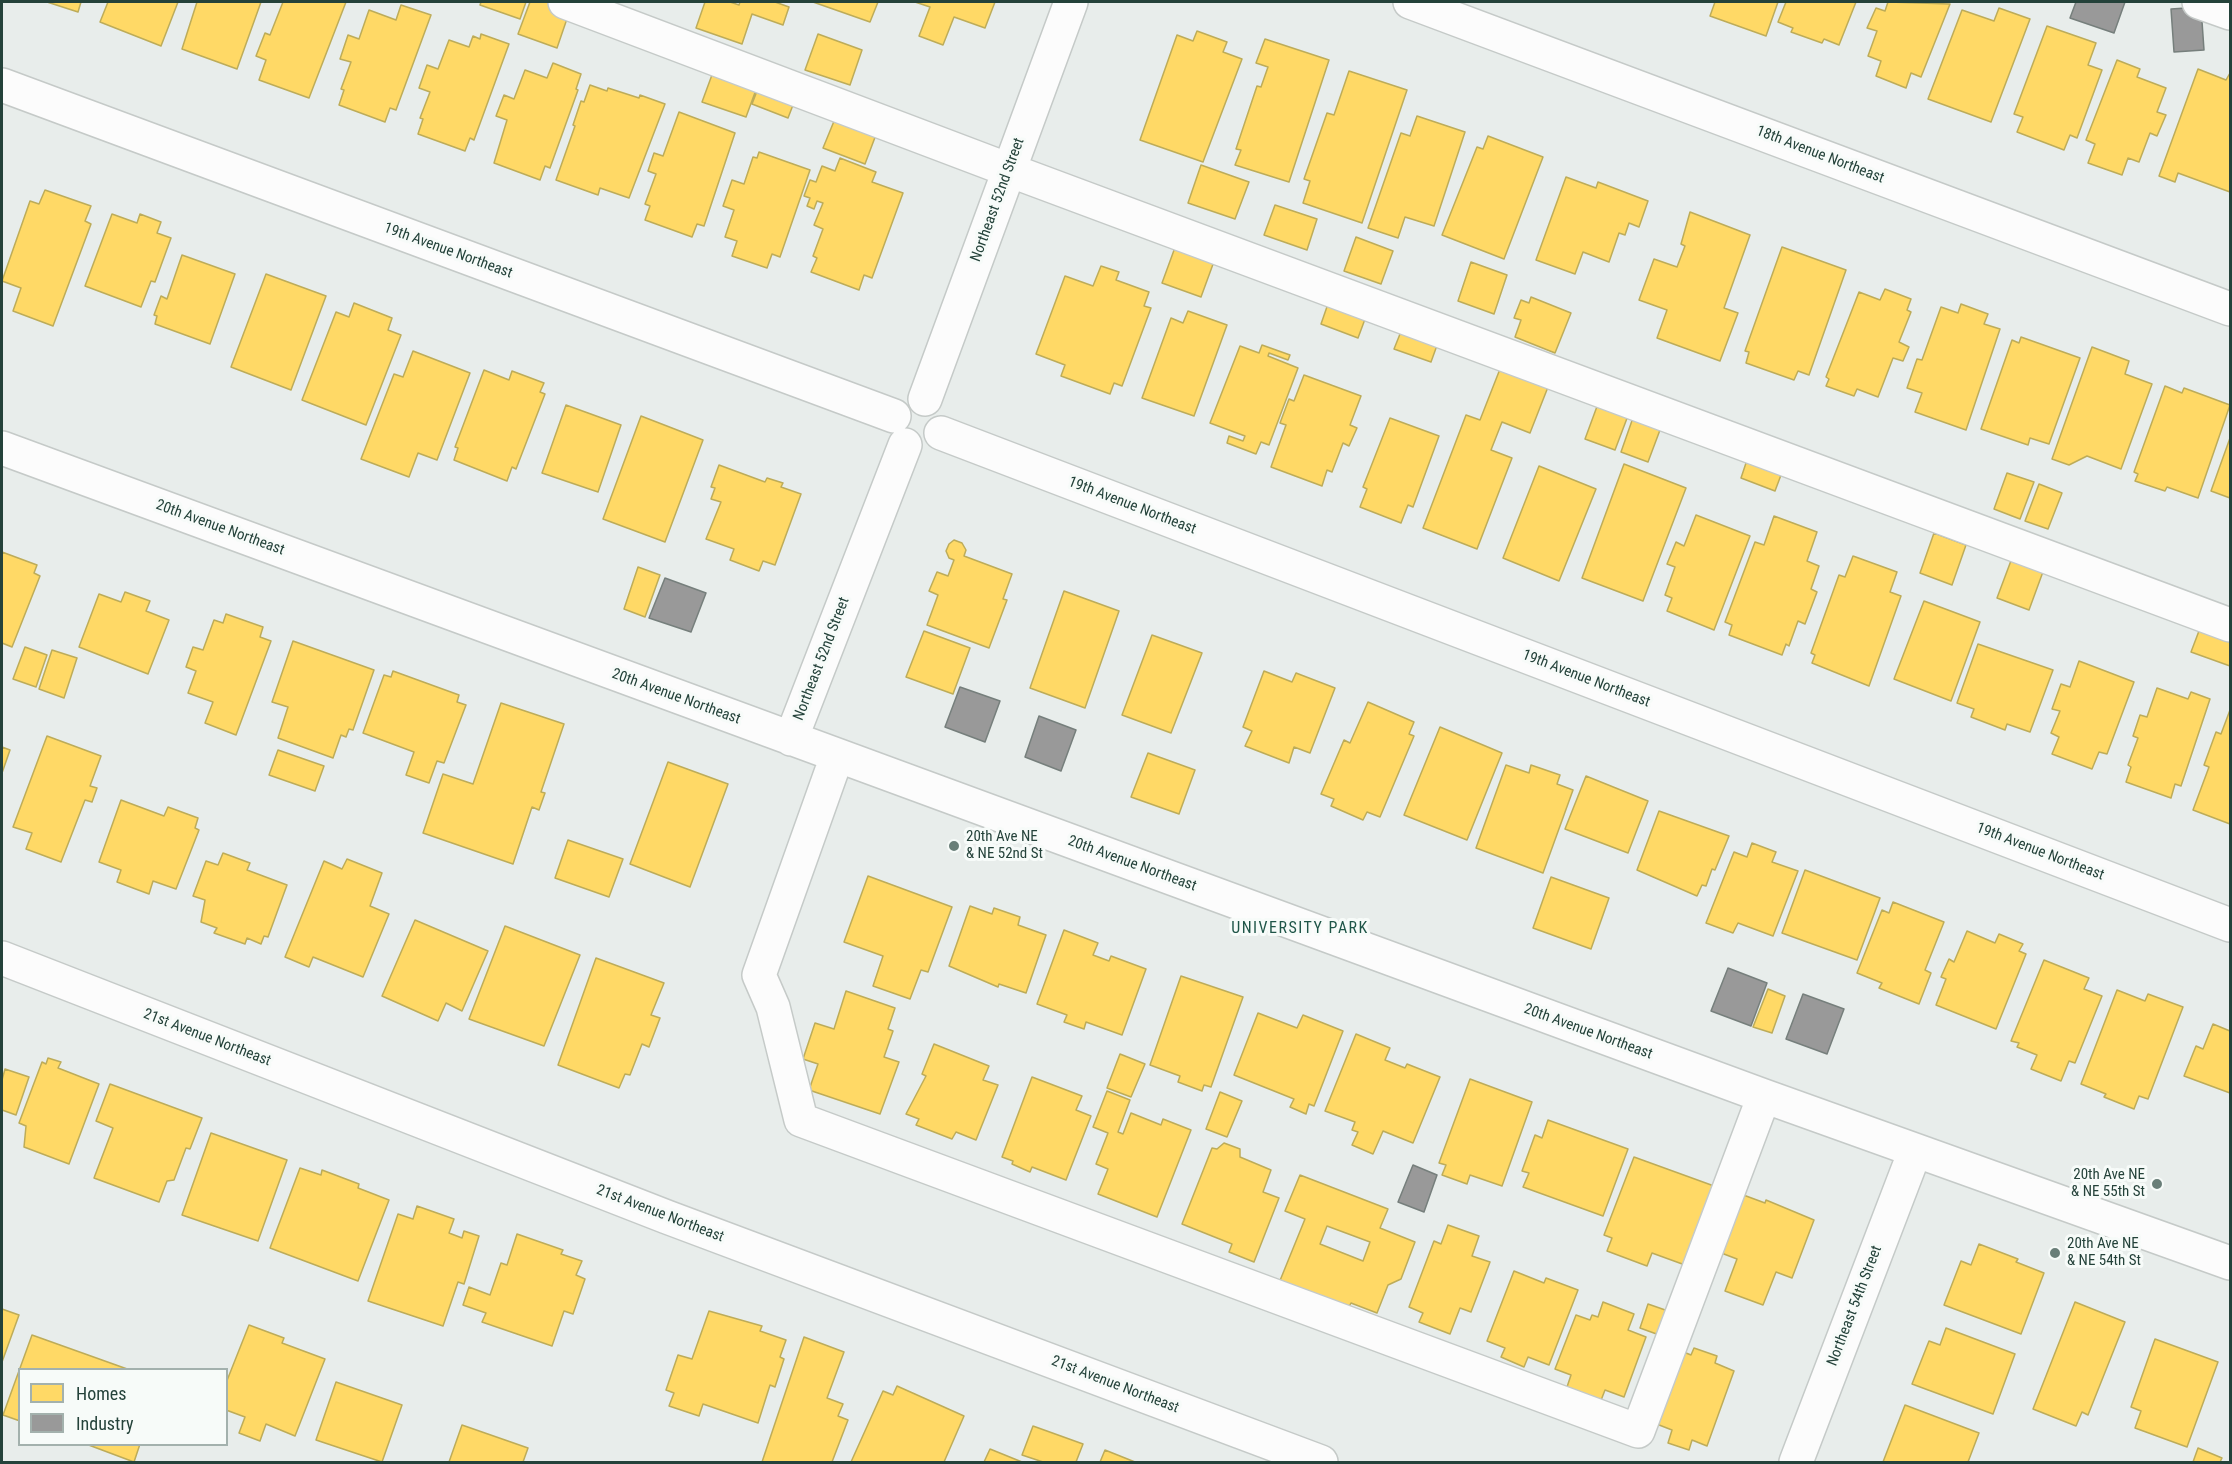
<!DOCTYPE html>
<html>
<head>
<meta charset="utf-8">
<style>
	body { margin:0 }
	#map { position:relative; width:2232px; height:1464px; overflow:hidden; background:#e8edeb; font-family:"Roboto Condensed",sans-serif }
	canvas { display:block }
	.frame { position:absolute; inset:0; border:3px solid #24423a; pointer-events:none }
	.legend { position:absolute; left:18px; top:1368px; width:210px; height:78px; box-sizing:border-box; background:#f7fbf9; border:2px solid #a3b1ad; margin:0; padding:8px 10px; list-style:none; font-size:18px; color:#24423a }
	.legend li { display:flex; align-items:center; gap:12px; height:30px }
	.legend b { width:30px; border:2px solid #a3b1ad }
</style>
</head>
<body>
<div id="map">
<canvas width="2232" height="1464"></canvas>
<div class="frame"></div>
<ul class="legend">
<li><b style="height:16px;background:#ffd966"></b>Homes</li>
<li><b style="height:16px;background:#999"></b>Industry</li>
</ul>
</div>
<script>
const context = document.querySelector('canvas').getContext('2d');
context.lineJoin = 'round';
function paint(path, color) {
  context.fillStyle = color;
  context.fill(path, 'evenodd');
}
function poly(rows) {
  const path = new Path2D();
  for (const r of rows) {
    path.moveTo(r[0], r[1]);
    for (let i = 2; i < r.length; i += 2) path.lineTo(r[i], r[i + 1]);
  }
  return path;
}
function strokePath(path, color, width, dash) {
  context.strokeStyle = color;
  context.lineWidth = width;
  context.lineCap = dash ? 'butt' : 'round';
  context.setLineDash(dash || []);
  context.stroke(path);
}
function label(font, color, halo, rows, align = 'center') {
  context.font = font + ' "Roboto Condensed",sans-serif';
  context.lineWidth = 6;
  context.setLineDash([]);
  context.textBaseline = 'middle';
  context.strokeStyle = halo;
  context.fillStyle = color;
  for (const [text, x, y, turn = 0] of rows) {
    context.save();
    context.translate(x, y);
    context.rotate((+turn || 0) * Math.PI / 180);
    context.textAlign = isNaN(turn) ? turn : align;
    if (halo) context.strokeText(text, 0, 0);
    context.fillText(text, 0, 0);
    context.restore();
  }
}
const homes = poly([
	[47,2,81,2,78,12,47,2],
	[108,2,178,2,161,46,100,22,108,2],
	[197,2,261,2,237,69,182,49,197,2],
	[283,2,346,2,309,98,259,80,266,60,256,56,265,33,270,35,283,2],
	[481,2,526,2,520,19,480,5,481,2],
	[530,2,555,2,571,7,557,48,518,34,530,2],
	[705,2,730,2,739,5,740,2,775,2,789,7,783,25,752,14,742,44,696,28,705,2],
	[813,2,878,2,870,22,813,2],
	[915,2,995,2,985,28,954,17,943,45,919,36,930,7,915,2],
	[1715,2,1778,2,1766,36,1710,16,1715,2],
	[1786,2,1856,2,1839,45,1824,39,1822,43,1791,32,1793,28,1778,22,1786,2],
	[1888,2,1950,4,1921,77,1911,73,1906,88,1876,76,1881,61,1868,56,1877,31,1867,28,1876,8,1885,11,1888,2],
	[401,5,431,15,396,110,390,108,385,122,339,105,344,90,341,89,351,62,340,59,348,35,359,39,369,10,396,20,401,5],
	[1999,8,2030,19,1991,122,1928,99,1962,10,1994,21,1999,8],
	[2047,26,2096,43,2088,65,2102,70,2077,138,2070,135,2064,150,2017,132,2023,117,2014,114,2047,26],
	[1197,31,1227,42,1223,52,1242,59,1203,162,1140,140,1177,35,1193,41,1197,31],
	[481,34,509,44,474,140,470,138,465,151,418,134,423,119,420,118,430,92,419,88,427,65,438,69,449,40,469,47,473,36,480,39,481,34],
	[818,34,862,50,850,85,805,70,818,34],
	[1265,39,1329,60,1289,182,1235,165,1241,150,1236,149,1257,86,1261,87,1268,67,1256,63,1265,39],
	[2117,60,2140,69,2137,77,2166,88,2157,112,2166,115,2157,136,2150,133,2139,162,2128,158,2122,175,2088,163,2095,144,2086,140,2117,60],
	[553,63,581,74,576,89,578,90,550,168,545,166,540,180,494,163,507,120,496,116,504,95,514,99,525,70,547,78,553,63],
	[716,64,760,79,746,117,702,102,716,64],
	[2198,69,2226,80,2230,73,2230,192,2178,173,2175,182,2159,176,2198,69],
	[1349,71,1407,90,1362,223,1303,203,1310,181,1304,179,1327,113,1334,115,1349,71],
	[762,78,798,92,788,118,752,104,762,78],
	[590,85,607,91,608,88,639,98,640,95,665,104,629,198,600,188,598,195,556,180,575,126,573,125,581,101,584,102,590,85],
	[839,109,880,124,865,164,823,148,839,109],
	[679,112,735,133,704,226,697,224,692,237,645,220,650,206,645,204,656,174,648,171,654,153,663,156,679,112],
	[1417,116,1465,132,1434,226,1405,217,1398,238,1368,228,1401,133,1410,136,1417,116],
	[1488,136,1543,157,1504,259,1442,235,1477,147,1483,149,1488,136],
	[759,152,810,170,780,257,772,254,767,268,732,256,737,241,725,237,734,210,723,206,732,180,744,184,753,157,757,158,759,152],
	[840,158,876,172,872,182,903,193,872,278,864,275,859,290,811,272,817,258,813,256,823,229,814,225,823,203,817,201,814,209,807,206,810,198,804,196,810,180,816,182,822,166,835,171,840,158],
	[1201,165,1249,182,1235,219,1188,203,1201,165],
	[1566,177,1596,188,1598,182,1648,201,1639,227,1629,223,1625,235,1619,233,1609,262,1583,252,1575,274,1536,260,1566,177],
	[45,190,91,206,85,221,91,224,53,326,13,311,21,288,2,281,30,201,39,204,45,190],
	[1275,205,1317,219,1307,250,1264,235,1275,205],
	[1690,212,1750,235,1724,308,1738,313,1720,361,1657,338,1667,310,1639,300,1654,259,1677,267,1685,246,1681,244,1690,212],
	[112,214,137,223,140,214,161,222,157,233,171,238,155,282,151,281,141,307,85,286,112,214],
	[1356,237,1393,251,1381,284,1344,271,1356,237],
	[1177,242,1216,256,1201,297,1162,283,1177,242],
	[1782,247,1846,270,1809,375,1798,371,1794,380,1746,363,1749,352,1745,351,1782,247],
	[182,255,235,274,210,344,155,324,157,316,154,315,161,296,167,299,182,255],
	[1471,262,1507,275,1494,314,1458,301,1471,262],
	[1101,266,1119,272,1116,280,1149,292,1144,306,1151,308,1122,386,1114,383,1110,394,1061,376,1065,365,1036,354,1065,276,1093,286,1101,266],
	[266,274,326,296,291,390,231,367,266,274],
	[1885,289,1911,299,1907,310,1911,312,1899,342,1909,347,1903,361,1893,358,1878,397,1857,389,1854,396,1826,386,1829,379,1826,377,1859,292,1880,300,1885,289],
	[1531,297,1571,313,1555,353,1515,337,1521,320,1514,318,1521,300,1529,303,1531,297],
	[1330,298,1368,311,1358,338,1321,324,1330,298],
	[354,303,392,318,388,330,401,335,366,425,302,400,336,312,349,317,354,303],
	[1961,304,1988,314,1984,324,2000,329,1966,430,1915,412,1922,393,1907,388,1917,359,1922,360,1941,307,1958,313,1961,304],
	[1188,311,1227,325,1194,416,1142,398,1171,318,1183,323,1188,311],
	[1404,324,1440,337,1431,362,1394,349,1404,324],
	[2021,337,2080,358,2049,444,2030,438,2028,445,1981,429,2012,340,2019,343,2021,337],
	[1262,345,1290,355,1288,360,1269,353,1268,356,1298,368,1269,445,1261,442,1256,454,1227,443,1229,436,1243,441,1245,436,1210,423,1240,346,1259,353,1262,345],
	[2092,347,2129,361,2125,374,2152,384,2121,469,2087,456,2069,465,2052,459,2092,347],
	[413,351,470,373,437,460,418,453,409,477,361,459,394,374,403,377,413,351],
	[1500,369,1548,387,1530,433,1502,422,1491,450,1512,458,1477,549,1423,528,1466,415,1480,420,1500,369],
	[484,370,509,380,512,371,544,383,540,392,545,394,516,469,512,467,507,481,454,460,458,448,455,447,484,370],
	[1304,375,1361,396,1350,425,1357,428,1349,446,1343,443,1332,472,1327,470,1322,486,1271,467,1286,425,1280,423,1289,399,1294,401,1304,375],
	[2165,386,2182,393,2184,388,2230,405,2198,498,2167,487,2165,491,2135,481,2138,474,2134,472,2165,386],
	[1599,401,1629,413,1615,450,1585,439,1599,401],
	[566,405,621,425,598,492,542,473,566,405],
	[1635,412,1663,422,1648,462,1621,452,1635,412],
	[641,416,703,440,665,542,603,519,641,416],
	[1390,418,1439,436,1413,507,1408,505,1401,523,1360,507,1367,489,1363,487,1390,418],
	[2230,438,2230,498,2211,491,2230,438],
	[1749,454,1784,467,1775,491,1741,478,1749,454],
	[1624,464,1686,488,1643,601,1582,578,1624,464],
	[719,465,765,482,767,478,783,483,781,487,801,494,775,565,763,561,759,571,730,560,734,549,706,539,721,502,711,499,715,488,711,487,719,465],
	[1539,466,1596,489,1559,581,1503,558,1539,466],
	[2007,473,2034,482,2020,519,1994,509,2007,473],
	[2039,484,2062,493,2048,529,2025,521,2039,484],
	[1696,515,1750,536,1714,630,1667,611,1672,598,1665,595,1675,567,1667,564,1676,542,1684,546,1696,515],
	[1774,516,1817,532,1807,561,1819,566,1811,589,1817,592,1805,624,1798,621,1789,646,1786,644,1782,655,1729,635,1732,625,1725,622,1755,542,1764,545,1774,516],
	[1934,533,1966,545,1952,585,1920,573,1934,533],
	[954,540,962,543,966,550,964,556,1012,574,1003,599,1007,600,989,648,927,625,938,595,929,591,937,572,948,576,954,560,949,558,946,551,949,544,954,540],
	[2,552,37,565,34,573,40,576,12,647,2,643,2,552],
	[1853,556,1897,572,1890,592,1901,596,1869,686,1812,663,1815,655,1811,653,1839,575,1845,577,1853,556],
	[2012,558,2044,569,2029,610,1997,598,2012,558],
	[638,567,660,575,645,617,624,609,638,567],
	[1064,591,1119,611,1085,708,1030,688,1064,591],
	[125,592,150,601,146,611,169,620,148,674,79,647,99,594,121,602,125,592],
	[1924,601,1980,622,1951,701,1894,679,1924,601],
	[226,614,263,627,260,637,271,641,236,735,205,723,213,702,188,693,196,671,186,667,193,647,203,650,214,620,223,623,226,614],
	[2202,623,2230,634,2230,666,2191,652,2202,623],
	[924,631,970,648,953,694,906,677,924,631],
	[1152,635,1202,653,1171,733,1122,715,1152,635],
	[293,641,374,670,353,730,349,729,346,737,341,735,333,758,278,738,288,707,272,702,293,641],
	[1978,644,2053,670,2030,732,2007,724,2005,730,1971,717,1974,709,1957,703,1978,644],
	[25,647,47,655,36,687,13,679,25,647],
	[52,650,77,658,64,698,39,689,52,650],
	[2079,661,2134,682,2107,754,2099,752,2092,769,2052,754,2059,737,2051,733,2060,711,2052,709,2061,684,2070,687,2079,661],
	[393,671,459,695,457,702,466,705,444,763,437,761,429,783,406,775,414,752,363,733,384,675,391,677,393,671],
	[1264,671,1292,682,1296,673,1335,688,1310,753,1294,747,1289,763,1245,746,1252,731,1243,727,1264,671],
	[2157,688,2188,699,2191,692,2210,699,2181,786,2175,784,2171,798,2126,782,2131,767,2128,765,2138,738,2133,736,2140,715,2147,717,2157,688],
	[1368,702,1414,722,1409,734,1414,736,1380,817,1367,812,1363,820,1331,806,1334,799,1321,794,1344,740,1350,743,1368,702],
	[501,703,564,724,541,792,545,793,539,810,532,807,513,864,423,833,443,774,473,784,501,703],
	[2230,710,2230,824,2193,810,2209,767,2204,765,2216,732,2221,734,2230,710],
	[1440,727,1502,753,1467,840,1404,815,1440,727],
	[47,736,101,756,90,786,97,788,92,802,85,800,61,862,26,849,32,833,13,827,47,736],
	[2,747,10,750,2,773,2,747],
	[278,750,324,766,315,791,269,775,278,750],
	[1148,753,1195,770,1179,814,1131,797,1148,753],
	[668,762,728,784,690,887,630,864,668,762],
	[1506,765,1529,773,1531,765,1560,775,1557,784,1573,790,1543,873,1476,848,1506,765],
	[1586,776,1648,801,1628,853,1565,829,1586,776],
	[121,800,164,816,168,807,198,818,195,828,199,830,176,889,153,881,149,894,117,882,121,870,99,862,121,800],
	[1659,811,1729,836,1715,870,1712,869,1706,886,1702,885,1697,896,1637,870,1659,811],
	[568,840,623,859,609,897,555,878,568,840],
	[1752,843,1776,852,1772,862,1798,871,1773,936,1738,923,1733,933,1706,923,1734,852,1747,857,1752,843],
	[223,853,250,863,247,870,287,885,268,937,264,936,261,944,247,938,245,944,214,933,217,928,201,922,205,900,193,896,206,861,218,865,223,853],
	[347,859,382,873,370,906,389,914,363,977,313,957,309,967,285,957,324,861,342,869,347,859],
	[1805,870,1880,898,1857,960,1782,933,1805,870],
	[868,876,952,907,928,972,921,970,910,999,873,986,883,956,844,942,868,876],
	[1551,877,1609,898,1591,949,1533,928,1551,877],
	[1893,902,1944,922,1925,970,1931,973,1919,1004,1879,988,1882,983,1857,973,1882,910,1889,913,1893,902],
	[970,906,992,914,994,908,1020,917,1018,925,1046,935,1026,993,999,984,998,987,949,966,970,906],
	[415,920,488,951,462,1011,446,1003,438,1021,382,996,415,920],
	[505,926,580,955,544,1046,469,1019,505,926],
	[1064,930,1098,943,1093,955,1109,961,1111,956,1146,969,1122,1035,1086,1022,1084,1029,1064,1022,1067,1015,1037,1004,1064,930],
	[1967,931,1995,943,1999,934,2023,944,2019,951,2026,954,1996,1029,1936,1005,1946,979,1941,977,1949,959,1954,962,1967,931],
	[596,958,664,983,651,1015,660,1018,649,1047,642,1044,630,1075,625,1074,619,1088,558,1065,596,958],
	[2044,960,2089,978,2084,989,2102,996,2075,1063,2069,1061,2061,1081,2031,1069,2037,1055,2017,1047,2019,1043,2011,1041,2044,960],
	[1181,976,1243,997,1211,1087,1204,1085,1202,1091,1178,1082,1180,1076,1150,1065,1181,976],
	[1768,989,1785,996,1772,1033,1753,1027,1768,989],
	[2117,990,2145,1001,2148,994,2183,1007,2148,1099,2139,1096,2134,1109,2104,1097,2106,1094,2081,1084,2117,990],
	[846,991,895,1008,888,1029,893,1031,884,1057,899,1062,880,1114,809,1090,818,1064,803,1059,815,1023,834,1029,846,991],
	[1258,1013,1297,1028,1303,1015,1343,1031,1314,1106,1309,1104,1306,1114,1290,1107,1294,1099,1234,1075,1258,1013],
	[2213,1024,2230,1031,2230,1093,2184,1076,2196,1046,2203,1049,2213,1024],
	[1356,1034,1390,1048,1385,1060,1405,1068,1407,1064,1440,1077,1413,1143,1383,1131,1373,1154,1352,1145,1358,1132,1352,1130,1355,1122,1325,1111,1356,1034],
	[934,1044,989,1066,983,1080,998,1085,976,1140,956,1132,952,1139,916,1125,919,1119,906,1114,926,1076,922,1074,934,1044],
	[1120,1054,1145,1064,1131,1097,1107,1088,1120,1054],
	[48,1058,61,1062,58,1068,99,1084,69,1164,24,1147,26,1126,19,1123,42,1062,46,1064,48,1058],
	[5,1069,29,1077,16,1115,2,1110,2,1080,5,1069],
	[1032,1077,1082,1096,1076,1110,1091,1116,1066,1180,1032,1167,1030,1172,1012,1164,1013,1161,1002,1157,1032,1077],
	[1470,1079,1532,1102,1502,1186,1470,1175,1467,1184,1442,1175,1446,1165,1439,1163,1470,1079],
	[110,1084,202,1118,190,1149,186,1148,174,1180,167,1181,159,1202,94,1178,113,1128,96,1121,110,1084],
	[1107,1091,1130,1100,1118,1132,1123,1134,1131,1113,1161,1125,1163,1119,1191,1130,1157,1217,1098,1194,1108,1169,1096,1164,1108,1133,1093,1127,1107,1091],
	[1220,1092,1242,1101,1227,1137,1206,1129,1220,1092],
	[1548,1120,1628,1149,1603,1216,1523,1187,1529,1173,1522,1171,1535,1135,1542,1138,1548,1120],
	[211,1133,287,1160,258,1241,182,1215,211,1133],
	[1224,1143,1240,1149,1240,1157,1271,1170,1263,1192,1279,1198,1254,1262,1229,1252,1232,1244,1182,1224,1212,1148,1217,1149,1224,1143],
	[1634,1157,1714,1186,1685,1265,1652,1253,1647,1266,1607,1251,1612,1238,1604,1235,1634,1157],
	[300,1168,321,1175,322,1170,359,1184,358,1188,389,1200,358,1281,270,1248,300,1168],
	[1300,1175,1388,1209,1380,1228,1415,1242,1401,1279,1388,1285,1377,1313,1351,1303,1346,1312,1279,1283,1305,1219,1285,1211,1300,1175],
	[1327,1226,1370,1242,1363,1261,1320,1244,1327,1226],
	[1738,1193,1765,1203,1766,1200,1814,1220,1792,1278,1776,1272,1763,1305,1725,1291,1737,1259,1716,1251,1738,1193],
	[417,1206,454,1219,449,1233,462,1238,464,1231,479,1236,464,1284,458,1282,443,1326,368,1301,398,1214,413,1219,417,1206],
	[1448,1225,1479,1236,1472,1256,1490,1262,1471,1312,1460,1308,1450,1334,1419,1322,1423,1313,1409,1307,1434,1241,1441,1244,1448,1225],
	[517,1234,563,1250,561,1254,582,1261,576,1275,585,1279,573,1314,564,1311,552,1346,482,1322,486,1313,463,1305,469,1287,490,1295,501,1263,507,1265,517,1234],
	[1979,1244,2018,1259,2016,1262,2044,1273,2021,1334,1944,1305,1961,1261,1971,1265,1979,1244],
	[1514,1271,1544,1283,1546,1278,1578,1290,1549,1365,1528,1357,1524,1367,1501,1357,1505,1348,1487,1341,1514,1271],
	[1603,1302,1634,1314,1628,1330,1646,1337,1624,1397,1605,1390,1600,1403,1566,1390,1571,1375,1555,1369,1576,1315,1590,1320,1592,1315,1598,1317,1603,1302],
	[2075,1302,2125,1322,2088,1415,2082,1412,2076,1426,2033,1409,2075,1302],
	[1648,1304,1671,1312,1662,1336,1640,1328,1648,1304],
	[2,1309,19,1315,2,1362,2,1309],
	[709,1311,762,1326,760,1331,786,1340,780,1357,784,1359,775,1387,770,1385,758,1423,703,1404,699,1416,669,1406,674,1393,666,1390,678,1355,692,1359,709,1311],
	[249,1325,284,1338,282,1343,325,1359,295,1436,266,1424,260,1441,239,1433,245,1417,226,1410,226,1383,249,1325],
	[1946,1328,2015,1354,1993,1414,1912,1384,1929,1341,1940,1345,1946,1328],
	[32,1335,130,1370,20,1370,20,1421,3,1415,32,1335],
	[804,1337,844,1352,827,1398,843,1404,838,1416,848,1420,832,1462,762,1462,804,1337],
	[2155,1339,2218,1362,2187,1447,2135,1428,2141,1411,2131,1407,2155,1339],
	[1694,1348,1717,1356,1715,1363,1734,1371,1707,1446,1692,1440,1689,1450,1668,1443,1672,1430,1654,1423,1681,1351,1691,1355,1694,1348],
	[336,1382,402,1405,382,1462,316,1440,336,1382],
	[897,1386,964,1416,944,1462,851,1462,883,1391,893,1395,897,1386],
	[1905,1405,1979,1433,1968,1462,1883,1462,1905,1405],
	[462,1425,528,1448,523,1462,449,1462,462,1425],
	[1033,1426,1083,1444,1076,1462,1043,1462,1022,1455,1033,1426],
	[86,1444,140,1444,134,1462,86,1444],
	[2198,1448,2222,1458,2220,1462,2193,1462,2198,1448],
	[990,1449,1022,1462,984,1462,990,1449],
	[1105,1450,1135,1462,1100,1462,1105,1450]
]);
const industry = poly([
	[2076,2,2125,2,2114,33,2070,18,2076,2],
	[2201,7,2204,50,2174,52,2171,9,2201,7],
	[665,578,706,593,691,632,649,618,665,578],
	[960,687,1000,701,985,742,945,727,960,687],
	[1039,716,1076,730,1061,771,1025,757,1039,716],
	[1728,968,1767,983,1751,1026,1711,1011,1728,968],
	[1803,994,1844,1009,1827,1054,1786,1039,1803,994],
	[1413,1165,1437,1175,1424,1212,1398,1202,1413,1165]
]);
const minor = poly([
	[565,2,1009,170,2230,625],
	[1410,2,2230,309],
	[2199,2,2230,13],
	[2,85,894,416],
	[925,399,1071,2],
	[941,433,2230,925],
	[2,448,1764,1096,2230,1263],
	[791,739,905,445],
	[837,756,759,975,773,1007,801,1120,1638,1431,1764,1096],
	[2,958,667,1217,1321,1462],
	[1796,1462,1915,1151]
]);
const markers = [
	[954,846,6,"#697e78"],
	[2157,1184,6,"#697e78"],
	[2055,1253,6,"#697e78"]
];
const streetNames = [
	["18th Avenue Northeast",1820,155,21],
	["Northeast 52nd Street",998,200,-70],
	["19th Avenue Northeast",448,251,20],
	["19th Avenue Northeast",1132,506,21],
	["20th Avenue Northeast",220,528,20],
	["Northeast 52nd Street",822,659,-69],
	["19th Avenue Northeast",1586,679,21],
	["20th Avenue Northeast",676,697,20],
	["19th Avenue Northeast",2040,852,21],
	["20th Avenue Northeast",1132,864,20],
	["20th Avenue Northeast",1588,1032,20],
	["21st Avenue Northeast",207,1038,21],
	["21st Avenue Northeast",660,1214,21],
	["Northeast 54th Street",1855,1306,-69],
	["21st Avenue Northeast",1115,1385,21]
];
const poiNames = [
	["20th Ave NE",966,837],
	["& NE 52nd St",966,854],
	["20th Ave NE",2145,1175,"right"],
	["& NE 55th St",2145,1192,"right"],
	["20th Ave NE",2067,1244],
	["& NE 54th St",2067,1261]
];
const neighbourhoodNames = [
	["UNIVERSITY PARK",1300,929]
];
paint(homes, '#ffd966');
strokePath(homes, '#bdac59', 1.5);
paint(industry, '#999');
strokePath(industry, '#767f7c', 1.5);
strokePath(minor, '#c5cac8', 36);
strokePath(minor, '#fcfcfc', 33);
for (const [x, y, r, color] of markers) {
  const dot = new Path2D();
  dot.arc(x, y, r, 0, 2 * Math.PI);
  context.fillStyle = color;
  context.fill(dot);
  strokePath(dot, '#f7fbf9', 2);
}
label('15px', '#24423a', '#f7fbf9', streetNames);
label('15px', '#24423a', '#f7fbf9', poiNames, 'left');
context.letterSpacing = '1.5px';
label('16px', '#1f5548', '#f7fbf9', neighbourhoodNames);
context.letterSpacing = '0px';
</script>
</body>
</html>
